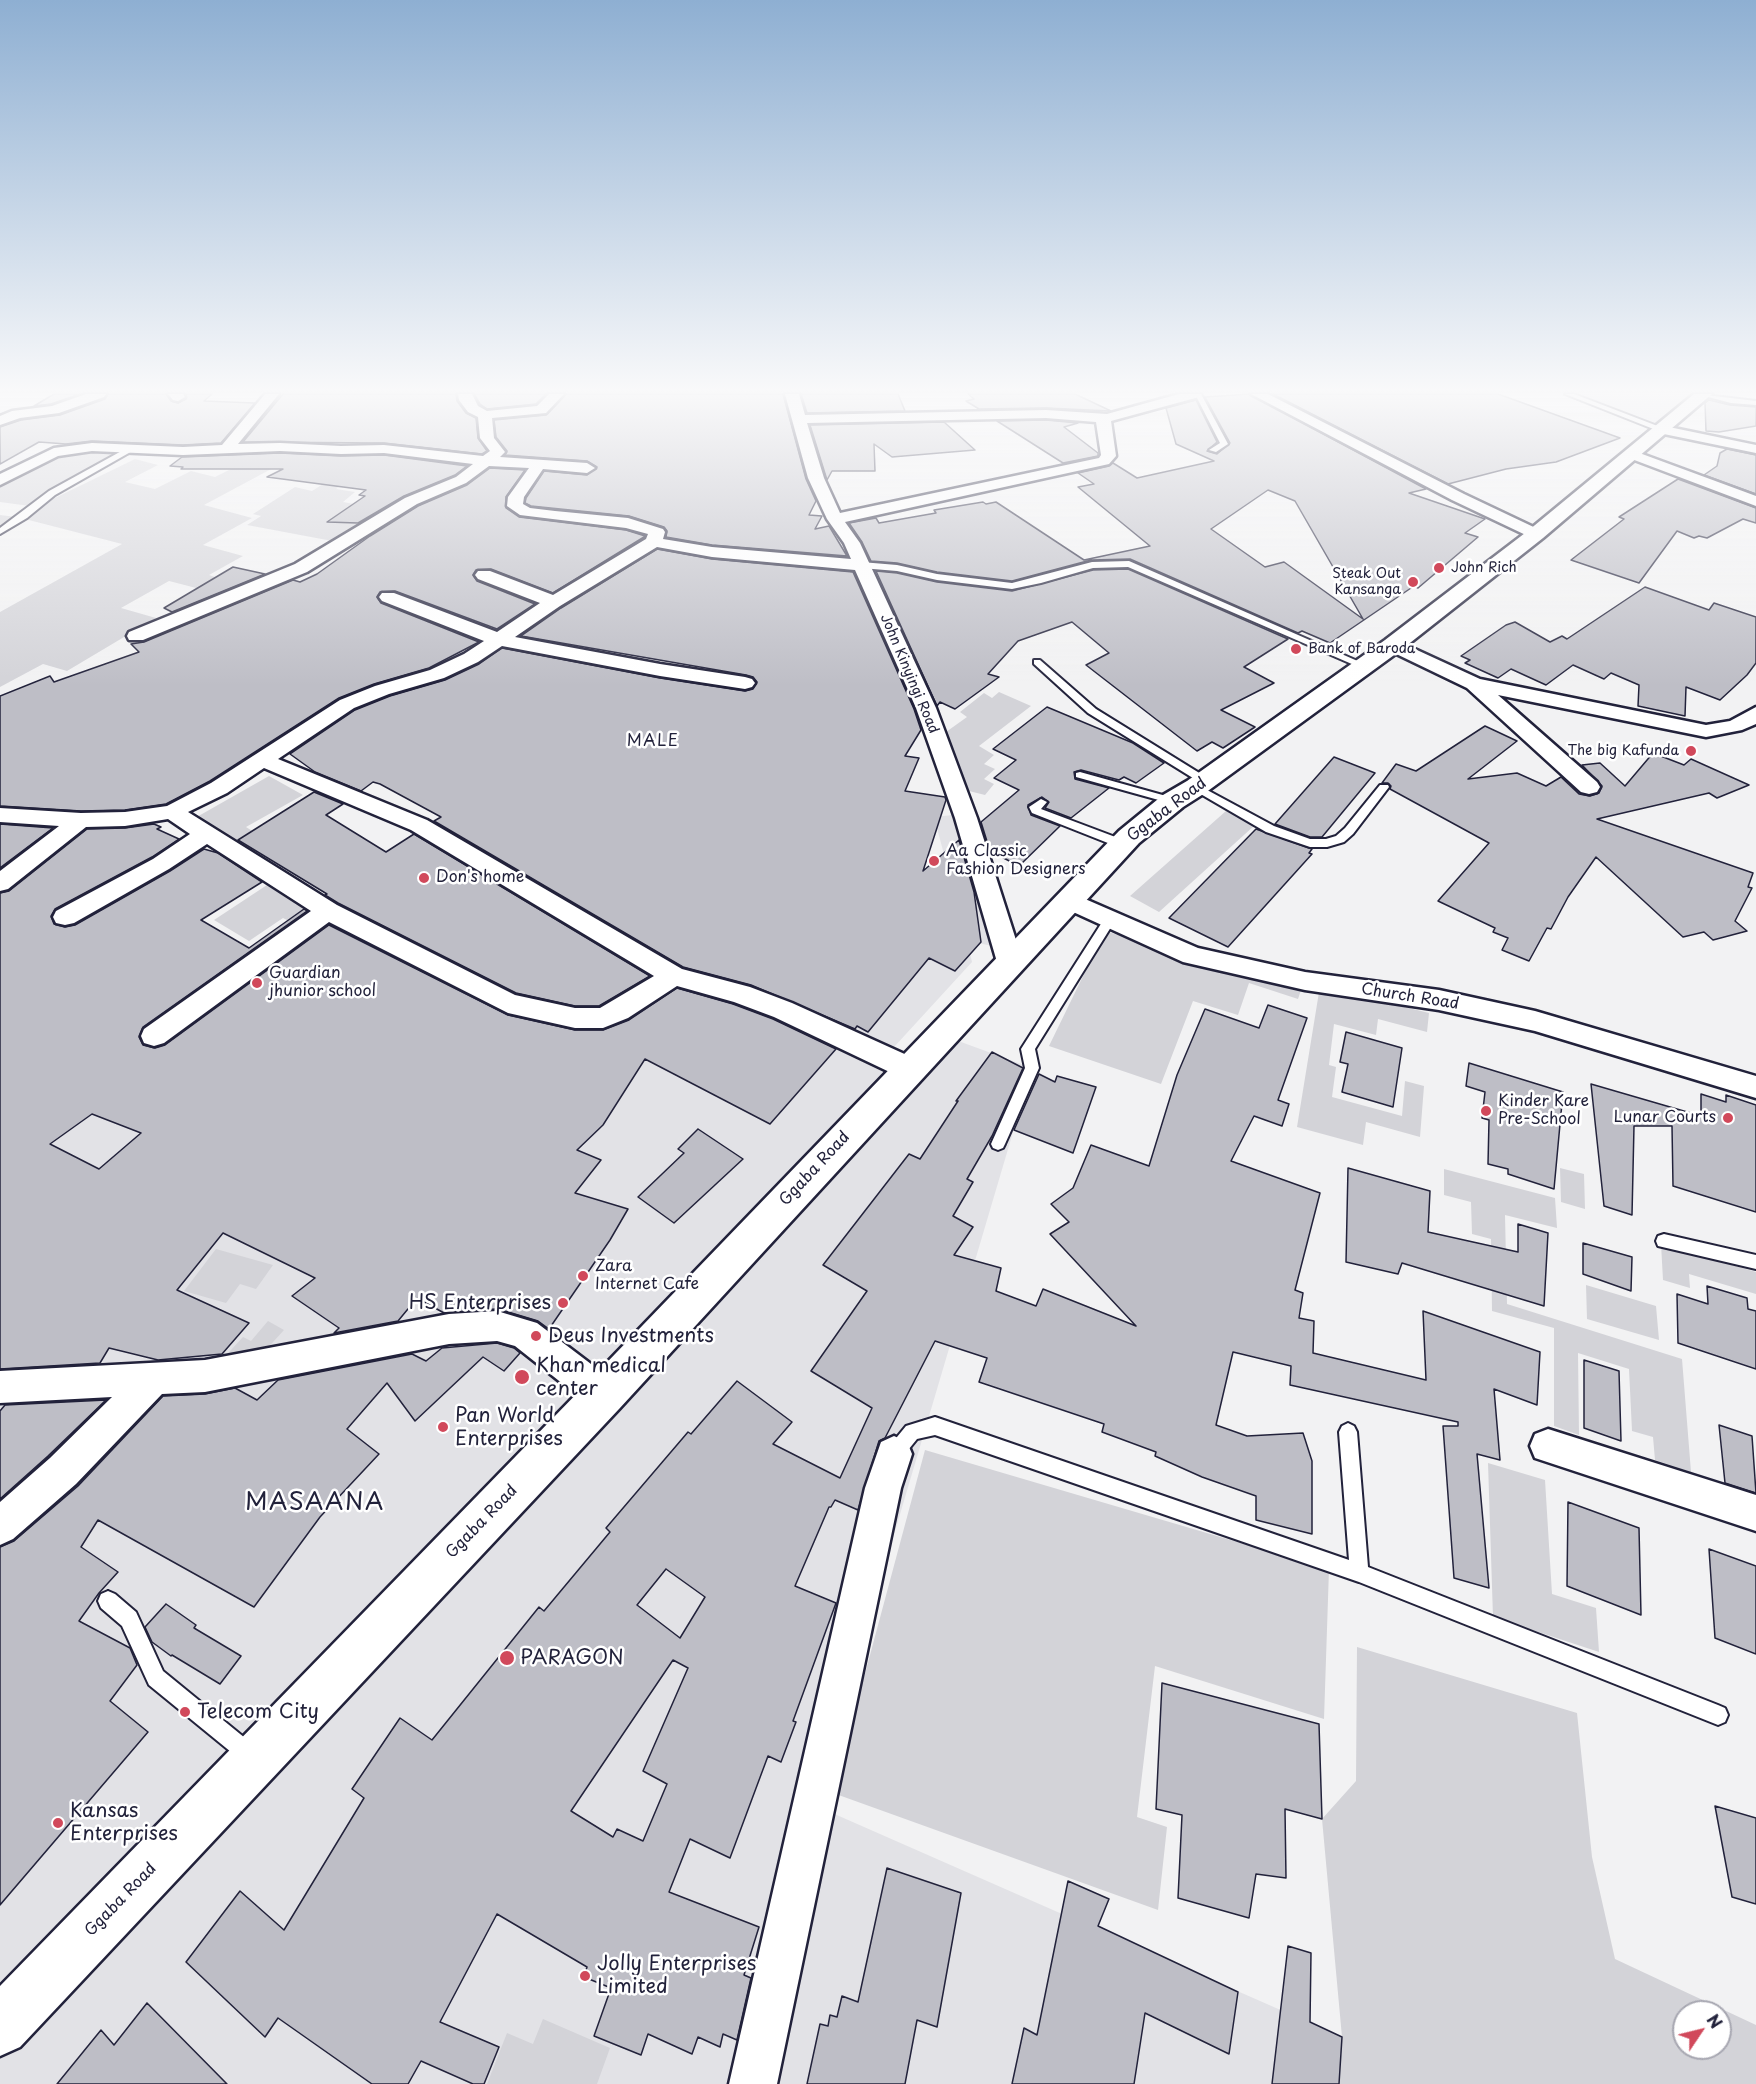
<!DOCTYPE html>
<html>
<head>
<meta charset="utf-8">
<style>
	body { margin:0 }
	#map { position:relative; width:1756px; height:2084px; overflow:hidden; background:#f2f2f3; font-family:"Playpen Sans",sans-serif }
	canvas { display:block }
	.north { position:absolute; left:1672px; top:2000px; width:60px; height:60px; box-sizing:border-box; background:#fff; border:2px solid #a7a7b1; border-radius:50%; rotate:55deg; font-size:16px; font-weight:700; line-height:24px; text-align:center; color:#22223b }
	.north::after { content:''; display:block; margin:auto; width:21px; height:27px; background:#d1495b; clip-path:polygon(50% 0,100% 100%,50% 72%,0 100%) }
</style>
</head>
<body>
<div id="map">
<canvas width="1756" height="2084"></canvas>
<div class="north">N</div>
</div>
<script>
const context = document.querySelector('canvas').getContext('2d');
context.lineJoin = 'round';
function paint(path, color) {
  context.fillStyle = color;
  context.fill(path, 'evenodd');
}
function poly(rows) {
  const path = new Path2D();
  for (const r of rows) {
    path.moveTo(r[0], r[1]);
    for (let i = 2; i < r.length; i += 2) path.lineTo(r[i], r[i + 1]);
  }
  return path;
}
function strokePath(path, color, width, dash) {
  context.strokeStyle = color;
  context.lineWidth = width;
  context.lineCap = dash ? 'butt' : 'round';
  context.setLineDash(dash || []);
  context.stroke(path);
}
function label(font, color, halo, rows, align = 'center') {
  context.font = font + ' "Playpen Sans",sans-serif';
  context.lineWidth = 5;
  context.setLineDash([]);
  context.textBaseline = 'middle';
  context.strokeStyle = halo;
  context.fillStyle = color;
  for (const [text, x, y, turn = 0] of rows) {
    context.save();
    context.translate(x, y);
    context.rotate((+turn || 0) * Math.PI / 180);
    context.textAlign = isNaN(turn) ? turn : align;
    if (halo) context.strokeText(text, 0, 0);
    context.fillText(text, 0, 0);
    context.restore();
  }
}
const built = poly([
	[1568,394,1700,394,1703,395,1664,430],
	[953,815,968,849,998,947,967,941,972,962,884,1058,892,1061,942,1035,1032,1068,814,1805,1342,2037,1353,2084,0,2084,0,1135,324,919,508,1003,575,1018,620,1010,669,978,604,951,627,926,864,1013,841,1041,844,1042,934,929,967,940,934,817]
]);
const green = poly([
	[81,450,118,455,30,506,0,502,0,482,59,453],
	[135,459,158,465,125,482,155,489,191,471,215,477,247,461,275,467,204,505,252,518,203,545,243,556,209,575,218,578,200,589,169,581,121,608,156,618,67,671,43,664,0,687,0,612,122,544,21,518,0,529,0,515,16,517],
	[334,477,349,480,336,489,355,492,343,502,381,509,403,494,412,495,343,543,247,525,261,516,253,514,295,487,312,491],
	[999,692,1031,706,979,746,994,755,984,764,995,769,984,779,994,784,985,795,969,791,946,732,967,717,960,712,984,693,992,698],
	[269,776,303,795,246,827,270,842,251,854,195,818],
	[1226,811,1255,825,1159,912,1130,896],
	[267,885,314,911,295,924,283,918,249,941,214,920],
	[1105,931,1301,990,1298,999,1249,983,1238,1015,1193,1001,1161,1084,1049,1046],
	[1320,986,1429,1013,1427,1032,1378,1019,1376,1035,1334,1024,1329,1065,1336,1067,1332,1097,1402,1116,1405,1081,1424,1086,1420,1137,1366,1122,1363,1145,1297,1127],
	[1560,1168,1584,1174,1585,1209,1561,1202],
	[1444,1169,1555,1198,1557,1228,1505,1215,1507,1304,1682,1359,1691,1472,1655,1460,1653,1437,1632,1431,1629,1369,1578,1353,1579,1435,1554,1426,1554,1328,1492,1311,1491,1239,1472,1234,1471,1202,1444,1195],
	[1661,1244,1756,1272,1756,1294,1689,1274,1690,1288,1663,1280],
	[216,1249,273,1265,256,1289,240,1284,226,1303,184,1291],
	[1586,1285,1656,1306,1659,1340,1587,1319],
	[268,1321,284,1330,242,1376,219,1363,243,1337,251,1341],
	[925,1450,1329,1569,1324,1719,1155,1666,1137,1817,1167,1827,1158,1910,833,1793],
	[1488,1463,1545,1480,1552,1594,1596,1608,1599,1652,1493,1617],
	[1357,1647,1577,1713,1592,1857,1615,1959,1756,2025,1756,2084,1339,2084,1342,2037,1322,1819,1356,1781],
	[1684,2012,1720,2012,1720,2048,1684,2048],
	[543,2019,610,2048,597,2084,487,2084,507,2033,533,2044]
]);
const building = poly([
	[54,394,80,394,51,404,34,406,54,394],
	[108,394,166,394,171,401,178,403,186,399,186,394,212,394,204,401,255,403,221,443,183,445,92,441,66,444,39,442,0,464,0,427,21,420,60,415,105,399,108,394],
	[283,394,456,394,457,401,466,413,476,418,478,438,487,451,482,454,384,443,243,442,283,394],
	[474,394,546,394,536,404,487,409,480,404,474,394],
	[566,394,783,394,806,479,816,501,809,515,822,516,815,529,829,526,847,556,712,545,666,537,667,531,664,527,629,516,531,506,525,503,526,498,544,471,587,475,597,467,587,461,505,455,507,451,496,437,494,420,546,415,566,394],
	[801,394,898,394,905,411,807,413,801,394],
	[968,394,1075,394,1111,411,1046,408,979,409,966,401,974,399,968,394],
	[1249,394,1426,489,1409,493,1485,519,1465,533,1478,537,1418,588,1414,586,1330,643,1302,631,1298,633,1130,559,1091,560,1012,581,937,572,897,563,871,561,862,542,849,523,876,518,879,523,936,513,934,510,983,502,986,504,996,502,1084,560,1150,546,1078,487,1094,484,1078,473,1109,466,1113,463,1137,478,1214,461,1176,444,1166,408,1196,400,1217,442,1207,451,1217,454,1230,443,1205,397,1249,394],
	[1268,490,1295,501,1363,619,1284,562,1265,567,1211,529,1268,490],
	[1273,394,1498,394,1620,438,1556,462,1506,469,1448,484,1273,394],
	[1709,400,1730,405,1756,407,1756,426,1719,432,1706,431,1705,403,1709,400],
	[1046,420,1078,423,1064,427,1098,453,1098,456,1063,463,997,421,1046,420],
	[944,422,975,450,892,457,874,444,875,471,832,471,827,480,810,425,944,422],
	[1727,449,1756,455,1756,494,1704,475,1717,466,1720,453,1727,449],
	[280,453,341,456,384,455,467,466,455,475,404,496,358,523,327,522,365,496,359,495,366,490,267,477,283,469,181,469,183,467,170,466,182,457,280,453],
	[490,468,525,470,506,497,506,508,519,517,626,530,645,536,644,537,553,593,491,569,476,570,473,575,477,581,535,604,497,629,395,591,380,592,377,597,381,603,479,642,429,668,374,684,339,698,210,781,166,804,125,810,81,811,0,806,0,696,50,676,54,682,139,652,131,644,144,642,293,580,300,582,317,574,370,536,418,506,467,485,490,468],
	[1678,479,1756,508,1756,523,1743,519,1707,538,1699,536,1694,538,1677,531,1639,583,1571,560,1624,519,1619,517,1678,479],
	[657,549,712,559,853,572,914,709,921,730,905,756,919,758,905,791,945,797,946,800,923,871,959,840,974,892,981,942,955,971,929,958,868,1032,857,1026,855,1029,751,985,683,967,434,821,441,817,380,784,373,782,361,791,315,772,290,754,355,710,390,696,445,680,479,664,502,648,660,678,745,691,753,689,757,682,753,677,746,675,521,636,561,608,657,549],
	[233,567,265,574,172,612,164,608,233,567],
	[1128,569,1288,639,1244,667,1274,683,1221,710,1255,727,1223,748,1212,742,1197,751,1086,665,1109,653,1072,622,1018,641,988,674,999,677,955,709,940,702,937,706,876,571,897,573,937,582,1012,591,1093,570,1128,569],
	[1645,587,1709,610,1714,603,1756,617,1756,663,1747,675,1720,700,1686,687,1685,716,1638,706,1639,685,1611,673,1604,679,1573,665,1546,685,1511,669,1498,678,1465,663,1470,660,1461,656,1506,625,1515,622,1550,642,1562,636,1567,639,1645,587],
	[1047,707,1133,743,1164,763,1136,783,1124,777,1119,780,1081,770,1074,772,1075,779,1109,788,1071,818,1045,808,1049,802,1042,797,1028,805,1031,815,1060,826,1019,866,990,851,981,822,1019,790,994,778,1016,760,993,749,1047,707],
	[1485,726,1517,741,1468,779,1517,773,1546,786,1561,777,1579,794,1590,796,1599,793,1602,786,1582,765,1600,763,1625,786,1653,753,1684,765,1691,759,1749,785,1717,798,1709,793,1597,819,1753,873,1748,887,1752,888,1735,921,1747,931,1713,940,1704,932,1683,937,1596,857,1568,897,1551,929,1547,928,1529,961,1502,950,1508,938,1493,932,1495,928,1438,901,1489,843,1390,789,1391,786,1388,783,1382,783,1396,764,1416,771,1485,726],
	[1334,757,1375,773,1322,837,1310,837,1275,824,1334,757],
	[314,792,343,804,326,815,386,852,414,834,650,976,599,1006,575,1006,516,993,338,903,325,895,327,894,238,840,314,792],
	[0,824,53,828,0,868,0,824],
	[154,824,161,827,157,829,179,839,152,857,55,909,51,916,54,924,65,927,75,925,170,871,204,849,218,853,262,882,201,920,249,948,304,909,307,911,143,1027,139,1037,143,1045,155,1048,165,1045,329,925,508,1015,575,1030,603,1030,629,1020,677,988,733,1004,773,1019,836,1049,770,1124,645,1059,603,1125,577,1150,601,1160,575,1193,628,1209,610,1240,549,1329,538,1321,498,1309,444,1313,417,1298,398,1321,334,1333,339,1328,292,1296,315,1278,223,1233,177,1290,249,1323,222,1354,158,1360,109,1348,100,1363,0,1369,0,893,9,891,87,829,125,828,154,824],
	[92,1114,141,1133,99,1169,50,1144,92,1114],
	[1256,829,1312,849,1309,853,1312,854,1228,947,1169,918,1256,829],
	[1268,1005,1307,1018,1278,1100,1289,1104,1282,1126,1254,1116,1231,1161,1320,1193,1295,1290,1303,1293,1299,1318,1314,1321,1313,1353,1426,1380,1423,1311,1540,1352,1537,1405,1494,1389,1500,1460,1477,1454,1489,1588,1454,1578,1443,1426,1458,1426,1458,1422,1290,1385,1291,1366,1233,1352,1216,1425,1247,1436,1303,1433,1312,1461,1312,1534,1256,1520,1256,1496,1202,1477,1155,1456,1156,1452,1102,1432,1104,1424,979,1382,987,1358,935,1341,885,1438,879,1441,858,1510,835,1500,831,1507,829,1507,795,1586,836,1603,793,1721,796,1722,781,1762,768,1756,730,1858,690,1839,669,1892,759,1927,744,1975,751,1978,737,2040,723,2034,720,2047,698,2037,692,2054,648,2034,641,2055,594,2036,611,1988,584,1977,587,1967,497,1914,440,2022,499,2047,484,2084,473,2084,421,2061,408,2084,372,2084,278,2018,265,2037,186,1962,240,1891,284,1930,364,1798,352,1789,400,1718,432,1740,539,1607,544,1611,610,1532,606,1528,688,1432,691,1434,737,1381,792,1422,773,1444,840,1478,872,1408,811,1371,867,1291,823,1265,909,1154,920,1159,958,1101,956,1101,992,1052,1023,1068,992,1136,967,1179,973,1182,953,1216,973,1227,954,1255,1001,1268,996,1291,1036,1306,1043,1289,1136,1326,1050,1234,1069,1222,1051,1204,1073,1188,1091,1145,1149,1166,1177,1075,1205,1009,1259,1028,1268,1005],
	[666,1569,705,1597,680,1638,637,1605,666,1569],
	[673,1660,688,1668,643,1771,667,1784,643,1841,617,1829,613,1837,571,1811,673,1660],
	[1346,1032,1402,1048,1393,1107,1342,1092,1348,1064,1340,1062,1346,1032],
	[1469,1063,1563,1092,1554,1189,1508,1174,1508,1169,1488,1164,1489,1120,1482,1118,1485,1092,1466,1086,1469,1063],
	[1039,1074,1055,1082,1057,1076,1096,1087,1073,1153,1014,1130,1039,1074],
	[1591,1084,1701,1116,1701,1094,1726,1102,1726,1095,1756,1105,1756,1212,1673,1186,1672,1126,1634,1126,1632,1215,1604,1206,1591,1084],
	[698,1129,743,1159,674,1223,638,1197,684,1153,678,1149,698,1129],
	[1348,1168,1430,1191,1428,1232,1518,1252,1518,1224,1548,1233,1544,1306,1402,1263,1398,1274,1346,1262,1348,1168],
	[1583,1243,1632,1257,1631,1291,1583,1274,1583,1243],
	[1707,1286,1747,1298,1748,1309,1756,1311,1756,1369,1678,1343,1677,1294,1708,1304,1707,1286],
	[497,1343,514,1348,520,1353,504,1371,483,1357,415,1421,387,1383,347,1429,379,1454,320,1517,254,1607,98,1520,81,1547,118,1572,99,1593,79,1621,130,1648,137,1665,110,1701,148,1732,0,1905,0,1547,14,1541,78,1486,163,1396,205,1394,235,1388,257,1400,278,1380,412,1354,426,1361,442,1348,497,1343],
	[1584,1360,1619,1371,1621,1441,1584,1428,1584,1360],
	[106,1400,48,1456,0,1499,0,1411,5,1405,106,1400],
	[1719,1425,1752,1436,1756,1493,1725,1483,1719,1425],
	[1568,1502,1639,1528,1641,1615,1567,1586,1568,1502],
	[1709,1549,1756,1566,1756,1654,1715,1638,1709,1549],
	[166,1604,196,1625,194,1628,241,1656,220,1684,172,1655,171,1656,152,1642,145,1627,166,1604],
	[1162,1683,1319,1724,1322,1819,1285,1809,1286,1878,1256,1874,1249,1918,1178,1898,1182,1815,1156,1809,1162,1683],
	[1715,1806,1756,1818,1756,1904,1732,1897,1715,1806],
	[887,1868,961,1893,937,2027,917,2020,905,2084,807,2084,820,2024,828,2026,830,2015,837,2017,842,1996,858,2002,887,1868],
	[1068,1881,1109,1899,1098,1926,1238,1992,1229,2054,1145,2013,1134,2084,1012,2084,1024,2028,1037,2035,1068,1881],
	[1288,1946,1311,1953,1310,2022,1342,2037,1339,2084,1272,2084,1288,1946],
	[147,2003,227,2084,57,2084,101,2030,114,2045,147,2003]
]);
const lane = poly([
	[1195,394,1201,394,1228,444,1216,452,1209,450,1220,443,1195,394],
	[1565,394,1574,394,1668,430,1661,432,1565,394],
	[1697,394,1756,401,1756,405,1731,403,1697,394],
	[127,448,134,450,55,495,27,518,0,534,0,528,49,491,127,448],
	[1129,561,1369,666,1361,668,1128,567,1093,568,1041,583,1012,589,937,580,897,571,861,568,857,565,861,562,897,565,937,574,1012,583,1092,562,1129,561],
	[1034,660,1040,660,1096,709,1209,779,1209,783,1201,783,1088,713,1034,664,1034,660],
	[1080,772,1177,799,1179,801,1173,804,1076,777,1076,773,1080,772],
	[1196,784,1274,826,1310,839,1326,839,1336,836,1345,828,1380,785,1388,785,1389,787,1353,834,1344,842,1327,847,1310,847,1266,832,1192,789,1192,785,1196,784],
	[1041,799,1047,802,1041,809,1126,841,1128,844,1126,847,1118,847,1032,813,1029,807,1041,799],
	[1110,915,1116,919,1035,1049,1039,1068,1005,1144,1003,1148,998,1150,993,1148,991,1144,1025,1068,1021,1049,1106,916,1110,915],
	[1664,1234,1756,1255,1756,1269,1658,1246,1656,1241,1658,1236,1664,1234],
	[935,1417,1349,1560,1339,1432,1342,1426,1348,1423,1354,1426,1357,1432,1368,1567,1718,1705,1725,1708,1728,1715,1725,1722,1718,1725,1359,1582,935,1435,917,1439,900,1460,894,1463,888,1460,885,1454,888,1448,906,1426,935,1417],
	[108,1591,115,1594,136,1612,163,1671,256,1747,259,1754,256,1761,249,1764,242,1761,149,1685,122,1626,101,1608,98,1601,101,1594,108,1591]
]);
const street = poly([
	[86,394,106,394,104,397,59,413,20,418,0,425,0,416,12,411,52,406,86,394],
	[168,394,183,394,185,397,178,401,173,400,168,394],
	[265,394,279,394,238,444,280,443,341,446,384,445,483,456,490,451,480,438,478,417,468,412,459,400,458,394,472,394,478,406,487,411,537,406,549,394,564,394,546,413,492,418,494,438,505,452,500,457,587,463,595,468,587,473,543,469,524,497,523,504,530,508,555,511,628,518,663,529,665,532,663,539,712,547,851,559,844,543,827,519,808,478,785,394,799,394,805,415,1046,410,1107,414,1179,394,1201,394,1199,397,1111,421,1116,456,1109,464,845,522,860,543,936,708,977,818,1023,962,1019,968,1010,971,1001,968,997,962,955,818,916,708,855,570,712,557,657,547,560,606,515,637,660,664,745,677,752,679,755,683,752,687,745,689,660,676,502,646,478,662,444,678,389,694,354,708,278,759,427,820,682,969,750,987,792,1003,920,1061,924,1069,920,1077,910,1080,900,1077,774,1017,734,1002,677,986,628,1018,603,1028,575,1028,508,1013,329,922,164,1043,154,1046,144,1043,141,1036,144,1029,311,911,207,844,169,869,74,923,65,925,56,923,53,917,56,911,153,859,190,834,168,819,125,826,86,827,8,889,0,891,0,871,59,826,0,822,0,808,81,813,125,812,167,806,211,783,340,700,375,686,430,670,464,654,484,641,382,601,379,597,382,593,394,593,497,632,540,603,478,579,475,575,478,571,490,571,553,595,646,539,648,534,626,528,520,515,507,506,508,497,529,468,489,466,466,483,417,504,307,572,143,640,129,640,127,636,129,632,295,564,405,498,456,477,473,464,384,453,341,454,280,451,183,455,92,451,58,456,0,485,0,474,54,448,92,443,183,447,222,445,265,394],
	[1046,418,1096,422,1101,455,1099,458,840,513,824,478,807,423,1046,418],
	[264,768,411,830,654,976,600,1008,575,1008,515,995,337,905,188,812,227,793,264,768],
	[1251,394,1268,394,1464,494,1542,531,1544,534,1536,539,1530,537,1452,500,1251,394],
	[1664,426,1756,445,1756,453,1659,433,1657,430,1664,426],
	[1634,451,1756,496,1756,506,1629,458,1627,455,1629,452,1634,451],
	[1393,639,1480,679,1706,725,1730,721,1756,707,1756,724,1742,730,1706,737,1498,695,1597,782,1600,787,1597,792,1589,794,1581,792,1467,688,1386,649,1384,645,1386,641,1393,639],
	[1069,892,1198,948,1305,972,1439,990,1535,1011,1756,1076,1756,1098,1535,1031,1439,1010,1305,990,1183,962,1060,906,1057,900,1060,894,1069,892],
	[497,1311,537,1323,616,1383,621,1395,616,1407,604,1411,592,1407,515,1346,497,1341,449,1344,205,1392,162,1394,76,1484,13,1539,0,1545,0,1502,50,1458,112,1397,0,1403,0,1371,205,1360,449,1314,497,1311],
	[1548,1429,1756,1495,1756,1531,1535,1458,1530,1446,1535,1434,1548,1429],
	[894,1436,907,1442,912,1454,901,1488,777,2084,729,2084,865,1488,881,1442,894,1436]
]);
const secondary = poly([
	[1694,394,1712,394,1543,538,1401,650,1205,793,1183,807,1139,843,619,1409,20,2047,0,2056,0,1986,589,1381,1119,831,1163,795,1187,781,1385,640,1529,530,1694,394]
]);
const markers = [
	[1439,568,6,"#d1495b"],
	[1413,582,6,"#d1495b"],
	[1296,649,6,"#d1495b"],
	[1691,751,6,"#d1495b"],
	[934,861,6,"#d1495b"],
	[424,878,6,"#d1495b"],
	[257,983,6,"#d1495b"],
	[1486,1111,6,"#d1495b"],
	[1728,1118,6,"#d1495b"],
	[583,1276,6,"#d1495b"],
	[563,1303,6,"#d1495b"],
	[536,1336,6,"#d1495b"],
	[522,1377,8,"#d1495b"],
	[443,1427,6,"#d1495b"],
	[507,1658,8,"#d1495b"],
	[185,1712,6,"#d1495b"],
	[58,1823,6,"#d1495b"],
	[585,1976,6,"#d1495b"]
];
const farPoinames = [
	["John Rich",1451,568],
	["Steak Out",1401,574,"right"],
	["Kansanga",1401,590,"right"],
	["Bank of Baroda",1308,649],
	["The big Kafunda",1679,751,"right"]
];
const farStreetnames = [
	["John Kinyingi Road",909,674,67]
];
const farQuarternames = [
	["MALE",653,742]
];
const streetNames = [
	["Ggaba Road",1167,810,-37],
	["Church Road",1410,997,9],
	["Ggaba Road",815,1169,-47],
	["Ggaba Road",482,1522,-46],
	["Ggaba Road",121,1900,-46]
];
const poiNames = [
	["Aa Classic",946,852],
	["Fashion Designers",946,870],
	["Don's home",436,878],
	["Guardian",269,974],
	["jhunior school",269,992],
	["Kinder Kare",1498,1102],
	["Pre-School",1498,1120],
	["Lunar Courts",1716,1118,"right"],
	["Zara",595,1267],
	["Internet Cafe",595,1285]
];
const nearPoinames = [
	["HS Enterprises",551,1303,"right"],
	["Deus Investments",548,1336],
	["Khan medical",536,1366],
	["center",536,1389],
	["Pan World",455,1416],
	["Enterprises",455,1439],
	["PARAGON",520,1658],
	["Telecom City",197,1712],
	["Kansas",70,1811],
	["Enterprises",70,1834],
	["Jolly Enterprises",597,1964],
	["Limited",597,1987]
];
const nearQuarternames = [
	["MASAANA",315,1503]
];
paint(built, '#e2e2e6');
paint(green, '#d3d3d8');
paint(building, '#bebec6');
strokePath(building, '#22223b', 1.5);
strokePath(lane, '#22223b', 4);
strokePath(street, '#22223b', 5);
strokePath(secondary, '#22223b', 5);
paint(lane, '#fff');
paint(street, '#fff');
paint(secondary, '#fff');
const sky = context.createLinearGradient(0, 0, 0, 686);
sky.addColorStop(0, '#8eafd2');
sky.addColorStop(0.57, '#f9f9fa');
sky.addColorStop(1, '#f9f9fa00');
context.fillStyle = sky;
context.fillRect(0, 0, 1756, 686);
for (const [x, y, r, color] of markers) {
  const dot = new Path2D();
  dot.arc(x, y, r, 0, 2 * Math.PI);
  context.fillStyle = color;
  context.fill(dot);
  strokePath(dot, '#fff', 2);
}
label('14px', '#22223b', '#fff', farPoinames, 'left');
label('14px', '#22223b', '#fff', farStreetnames);
context.letterSpacing = '1.5px';
label('16px', '#22223b', '#fff', farQuarternames);
context.letterSpacing = '0px';
label('16px', '#22223b', '#fff', streetNames);
label('16px', '#22223b', '#fff', poiNames, 'left');
label('20px', '#22223b', '#fff', nearPoinames, 'left');
context.letterSpacing = '1.5px';
label('24px', '#22223b', '#fff', nearQuarternames);
context.letterSpacing = '0px';
</script>
</body>
</html>
